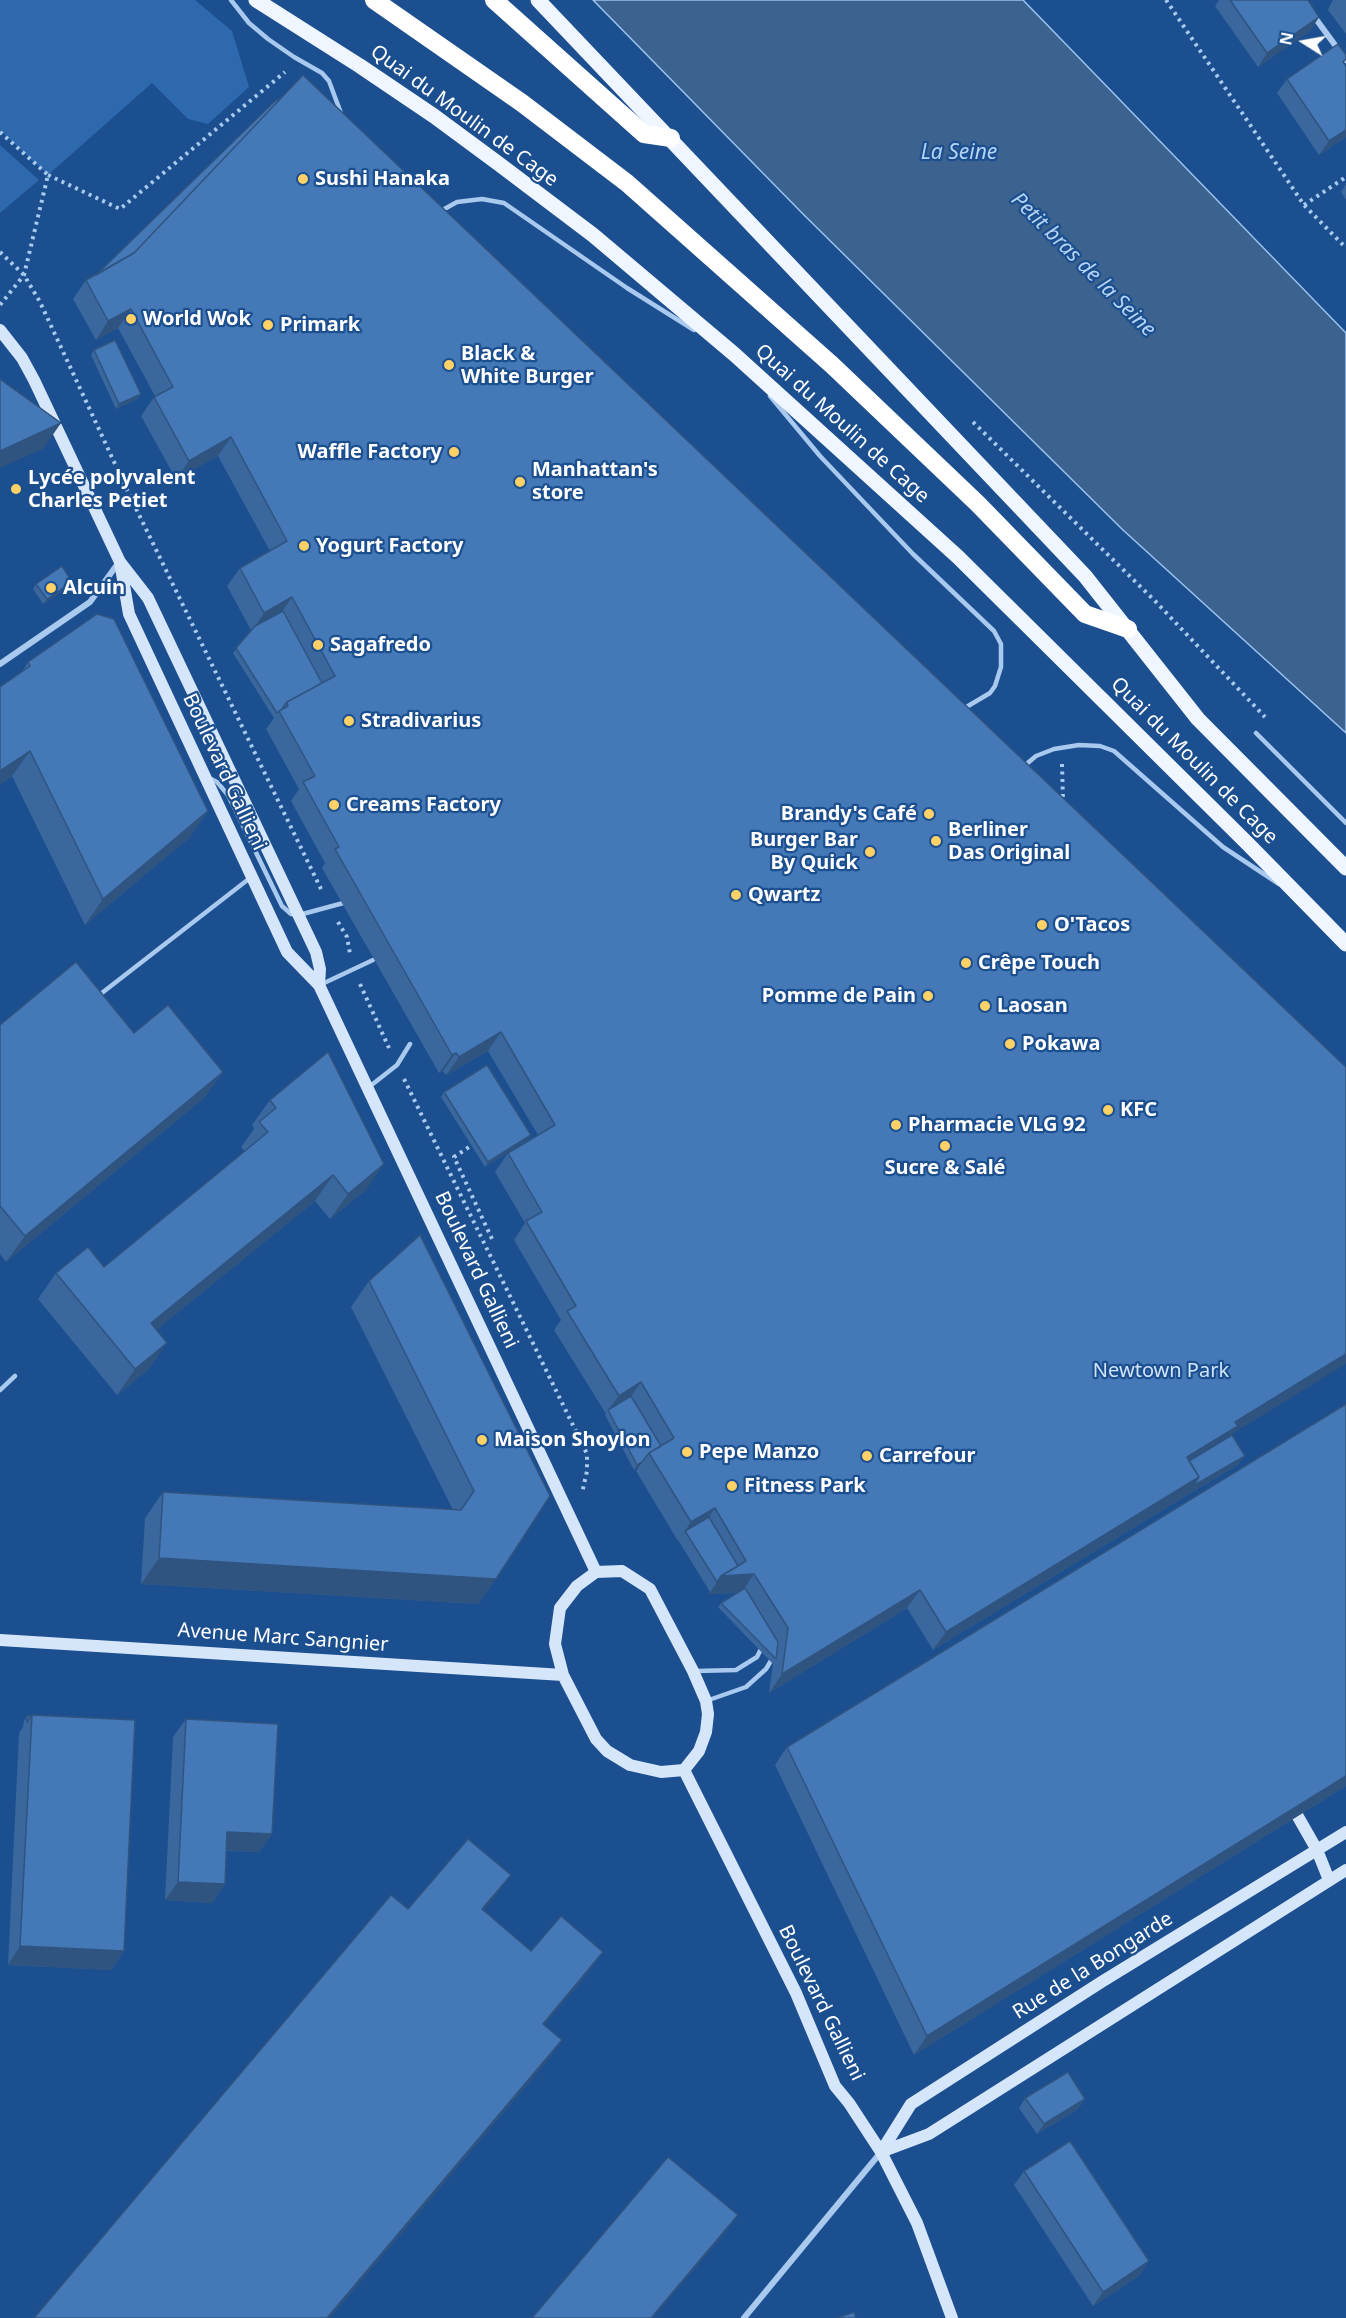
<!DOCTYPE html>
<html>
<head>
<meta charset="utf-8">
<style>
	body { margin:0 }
	#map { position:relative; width:1346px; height:2318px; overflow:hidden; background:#1b4f8f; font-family:"Noto Sans",sans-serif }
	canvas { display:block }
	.north { position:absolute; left:1274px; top:12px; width:60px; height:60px; -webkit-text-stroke:4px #1b4f8f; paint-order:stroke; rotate:281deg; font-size:16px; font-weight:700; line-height:24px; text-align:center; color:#fff }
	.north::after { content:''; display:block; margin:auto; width:21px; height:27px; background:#fff; clip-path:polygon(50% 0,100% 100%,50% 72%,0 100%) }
</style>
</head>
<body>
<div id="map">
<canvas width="1346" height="2318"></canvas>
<div class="north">N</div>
</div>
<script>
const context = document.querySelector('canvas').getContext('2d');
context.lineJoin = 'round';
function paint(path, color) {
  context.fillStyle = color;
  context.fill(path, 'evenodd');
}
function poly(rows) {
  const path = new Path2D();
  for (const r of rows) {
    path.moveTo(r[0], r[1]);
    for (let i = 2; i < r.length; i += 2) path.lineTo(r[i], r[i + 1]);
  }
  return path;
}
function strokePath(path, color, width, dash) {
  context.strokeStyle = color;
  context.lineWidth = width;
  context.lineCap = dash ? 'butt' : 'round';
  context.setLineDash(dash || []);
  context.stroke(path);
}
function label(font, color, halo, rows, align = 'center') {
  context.font = font + ' "Noto Sans",sans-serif';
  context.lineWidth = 4.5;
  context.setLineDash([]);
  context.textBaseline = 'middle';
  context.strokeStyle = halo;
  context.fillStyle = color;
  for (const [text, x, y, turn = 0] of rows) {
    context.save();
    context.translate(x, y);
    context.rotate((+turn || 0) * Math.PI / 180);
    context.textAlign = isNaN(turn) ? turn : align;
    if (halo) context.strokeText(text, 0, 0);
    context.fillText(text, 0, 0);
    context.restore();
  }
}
const green = poly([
	[0,0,195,0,232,31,249,87,208,124,188,119,152,83,48,175,0,130],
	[0,145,39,180,0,213]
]);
const water = poly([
	[593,0,1023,0,1346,333,1346,733,1123,530,804,215,593,0]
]);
const path = poly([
	[1166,0,1304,205,1346,248],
	[0,132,48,175,24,275,0,305],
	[48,175,120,209,285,72],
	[1304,205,1346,177],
	[0,252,24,275,40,302,128,492,322,891],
	[973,422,1155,601,1265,717],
	[1062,764,1063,801],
	[338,922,347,937,350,954],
	[360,984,389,1048],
	[404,1079,587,1454,587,1471,582,1493],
	[475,1143,454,1157,492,1239]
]);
const lane = poly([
	[231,0,249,23,268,39,294,57,322,73,329,81,342,116],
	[439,212,457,202,482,199,504,203,627,288,694,330],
	[770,396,820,456,913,554,994,631,1001,644,1001,667,995,686,990,693,963,709],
	[1256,733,1346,823],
	[1023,767,1036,756,1054,749,1079,745,1100,746,1114,751,1223,847,1279,884],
	[209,778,217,782,228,795,282,906,291,914,299,915,347,902],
	[322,984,373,960],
	[98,996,250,878],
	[369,1087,397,1065,410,1044],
	[0,1390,15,1376],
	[696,1671,736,1670,757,1657,762,1647],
	[706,1701,746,1687,766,1669,772,1659]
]);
const street = poly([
	[1313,15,1346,60],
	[0,664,90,602,119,562],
	[744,2318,881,2152]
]);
const secondary = poly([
	[0,330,22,358,34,380,120,562,148,598,316,952,320,969,319,985],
	[120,562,129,614,287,952,319,985,596,1572],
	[622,1571,650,1589,693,1671,706,1701,708,1714,706,1732,699,1751,684,1770,661,1772,630,1765,607,1751,596,1739,563,1675,555,1644,560,1608,577,1586,596,1572,622,1571],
	[0,1640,563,1675],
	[684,1770,796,1993,835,2086,849,2103,881,2152,917,2223,952,2318],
	[1297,1815,1317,1850,1329,1880],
	[881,2152,911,2104,1103,1981,1346,1832],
	[881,2152,929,2134,1346,1870]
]);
const primary = poly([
	[256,0,360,66,434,116,499,164,593,235,734,354,958,557,1248,844,1346,944],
	[538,0,1085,576,1198,719,1346,868]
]);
const highway = poly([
	[374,0,522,103,627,183,832,365,978,504,1085,614,1128,629],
	[494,0,644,134,671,138]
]);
const wall = poly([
	[1219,0,1308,0,1319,17,1310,31,1258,67,1215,6],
	[1333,0,1346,0,1346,34,1328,10,1330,5],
	[1344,63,1346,137,1319,155,1277,93,1287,79],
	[1346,184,1346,200,1341,192],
	[96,275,1232,1434,1231,1435,1245,1456,1238,1465,1186,1496,933,1650,907,1608,769,1693,773,1664,718,1607,721,1603,736,1593,709,1594,710,1592,678,1540,678,1541,636,1471,639,1467,634,1470,605,1415,606,1414,554,1330,561,1320,514,1240,525,1223,495,1172,508,1153,538,1135,488,1051,446,1075,443,1071,439,1073,322,868,325,863,291,801,299,789,266,729,274,718,233,653,251,630,227,586,240,568,270,551,218,456,176,479,141,416,155,396,118,328,96,340,73,299,86,280],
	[94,350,141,394,137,399,116,409,91,355],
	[36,584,69,587,43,604,33,589],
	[28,662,208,811,190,837,85,925,12,776,0,785,0,687,22,672],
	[0,1025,134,1033,223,1072,204,1098,6,1262,0,1254],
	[444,1092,531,1135,527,1140,485,1167,441,1097],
	[270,1100,366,1190,330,1219,315,1201,156,1330,149,1369,117,1395,38,1299,56,1273,104,1267,245,1152,241,1147,254,1129,252,1125],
	[420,1235,496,1579,478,1604,141,1584,145,1518,163,1492,453,1510,351,1307,369,1281],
	[1346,1404,1346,1786,914,2055,775,1765,787,1747],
	[32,1715,124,1951,111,1970,8,1965,19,1733,23,1727,24,1721,27,1716,31,1716],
	[186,1719,272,1834,259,1852,227,1851,225,1884,212,1903,165,1900,173,1737],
	[1025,2098,1085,2099,1078,2109,1037,2134,1019,2108],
	[1024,2171,1149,2261,1139,2276,1093,2306,1014,2185]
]);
const shadedWall = poly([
	[1319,17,1310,31,1258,67,1267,53],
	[1346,130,1346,137,1319,155,1329,141],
	[131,309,118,328,96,340,108,321],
	[141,394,137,399,116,409,119,404],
	[61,423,43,449,0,468,0,451],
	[231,437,218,456,176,479,189,461],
	[72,582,69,587,43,604,47,599],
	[292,597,279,616,252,631,264,613],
	[30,751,12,776,0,785,0,771],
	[208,811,190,837,85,925,103,899],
	[501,1032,488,1051,446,1075,459,1057],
	[456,1053,443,1071,439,1073,452,1055],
	[223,1072,204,1098,6,1262,25,1236],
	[531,1135,527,1140,485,1167,488,1162],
	[384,1164,366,1190,330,1219,348,1194],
	[333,1175,315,1201,133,1349,151,1323],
	[167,1343,149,1369,117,1395,135,1369],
	[1346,1354,1346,1364,1232,1434,1225,1444,1183,1470,1187,1457,1235,1422],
	[641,1382,628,1401,608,1410,619,1396],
	[1245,1456,1238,1465,1186,1496,1193,1486],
	[642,1462,639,1467,634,1470,637,1465],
	[1199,1477,1186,1496,933,1650,946,1632],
	[715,1508,702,1527,685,1531,678,1541,691,1522],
	[159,1558,496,1579,478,1604,141,1584],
	[754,1574,741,1593,709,1594,721,1576],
	[920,1590,907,1608,769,1693,782,1674],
	[1346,1776,1346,1786,914,2055,927,2036],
	[227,1832,272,1834,259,1852,215,1850],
	[511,1875,498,1893,470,1927,482,1909],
	[178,1882,225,1884,212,1903,165,1900],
	[20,1946,124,1951,111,1970,8,1965],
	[603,1952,590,1971,530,2042,543,2024],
	[562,2040,549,2059,330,2318,327,2318],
	[1085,2099,1078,2109,1037,2134,1044,2124],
	[738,2215,725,2233,653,2318,651,2318],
	[1149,2261,1139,2276,1093,2306,1103,2292]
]);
const building = poly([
	[1230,0,1308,0,1319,17,1267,53,1230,0],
	[1338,44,1346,55,1346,59,1343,62,1346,66,1346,130,1329,141,1287,79,1338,44],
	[303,75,1346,1067,1346,1354,1235,1422,1238,1426,1187,1457,1199,1477,946,1632,920,1590,782,1674,788,1628,754,1574,721,1576,746,1561,715,1508,691,1522,649,1453,674,1438,641,1382,619,1396,567,1311,576,1306,526,1221,542,1212,508,1153,555,1125,501,1032,459,1057,456,1053,452,1055,335,849,339,847,303,782,315,776,279,711,288,706,287,702,335,676,292,597,264,613,240,568,287,541,231,437,189,461,154,397,173,387,131,309,108,321,86,280,134,253,303,75],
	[283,96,134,253,96,275,274,102,283,96],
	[115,340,141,394,119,404,94,350,115,340],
	[0,379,61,423,0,451,0,379],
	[62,566,72,582,47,599,36,584,62,566],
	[283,611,322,683,287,702,281,710,277,713,236,648,255,626,283,611],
	[97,614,114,619,208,811,103,899,30,751,0,771,0,687,30,666,28,662,97,614],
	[76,962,134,1033,168,1005,223,1072,25,1236,0,1206,0,1025,76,962],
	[328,1052,384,1164,348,1194,333,1175,151,1323,167,1343,135,1369,56,1273,88,1247,104,1267,268,1132,259,1122,276,1108,270,1100,328,1052],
	[487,1065,531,1135,488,1162,444,1092,487,1065],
	[420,1235,550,1496,496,1579,159,1558,163,1492,461,1510,474,1491,369,1281,420,1235],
	[631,1396,661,1446,649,1453,642,1462,637,1465,608,1410,631,1396],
	[1346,1404,1346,1776,927,2036,787,1747,1346,1404],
	[1232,1435,1245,1456,1193,1486,1199,1477,1189,1461,1232,1435],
	[709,1517,738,1566,721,1576,717,1582,685,1531,709,1517],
	[745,1588,778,1642,776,1659,721,1603,745,1588],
	[32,1715,135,1720,124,1951,20,1946,32,1715],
	[27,1716,31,1716,27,1722,27,1716],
	[186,1719,278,1724,272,1834,227,1832,225,1884,178,1882,186,1719],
	[468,1839,511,1875,482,1909,531,1951,561,1916,603,1952,543,2024,562,2040,327,2318,34,2318,391,1895,408,1909,468,1839],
	[1068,2072,1085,2099,1044,2124,1025,2098,1068,2072],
	[1070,2141,1149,2261,1103,2292,1024,2171,1070,2141],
	[668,2157,738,2215,651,2318,532,2318,668,2157],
	[854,2312,856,2318,837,2318,854,2312]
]);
const markers = [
	[303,179,6,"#ffd166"],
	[131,319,6,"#ffd166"],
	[268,325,6,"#ffd166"],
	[449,365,6,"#ffd166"],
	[454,452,6,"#ffd166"],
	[520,482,6,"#ffd166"],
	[16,489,6,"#ffd166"],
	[304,546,6,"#ffd166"],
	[51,588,6,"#ffd166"],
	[318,645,6,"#ffd166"],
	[349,721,6,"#ffd166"],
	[334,805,6,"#ffd166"],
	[929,814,6,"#ffd166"],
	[936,841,6,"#ffd166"],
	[870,852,6,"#ffd166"],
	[736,895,6,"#ffd166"],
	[1042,925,6,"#ffd166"],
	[966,963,6,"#ffd166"],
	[928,996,6,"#ffd166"],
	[985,1006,6,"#ffd166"],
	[1010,1044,6,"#ffd166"],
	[1108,1110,6,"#ffd166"],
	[896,1125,6,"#ffd166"],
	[945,1146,6,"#ffd166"],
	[482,1440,6,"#ffd166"],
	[687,1452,6,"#ffd166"],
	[867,1456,6,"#ffd166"],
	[732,1486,6,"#ffd166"]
];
const streetNames = [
	["Quai du Moulin de Cage",464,116,36],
	["Quai du Moulin de Cage",842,424,42],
	["Quai du Moulin de Cage",1194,761,45],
	["Boulevard Gallieni",224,772,65],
	["Boulevard Gallieni",476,1270,65],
	["Avenue Marc Sangnier",283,1638,4],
	["Rue de la Bongarde",1093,1966,-32],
	["Boulevard Gallieni",821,2003,64]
];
const poiNames = [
	["Sushi Hanaka",315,179],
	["World Wok",143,319],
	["Primark",280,325],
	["Black &",461,354],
	["White Burger",461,377],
	["Waffle Factory",442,452,"right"],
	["Manhattan's",532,470],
	["store",532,493],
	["Lycée polyvalent",28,478],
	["Charles Petiet",28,501],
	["Yogurt Factory",316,546],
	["Alcuin",63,588],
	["Sagafredo",330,645],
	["Stradivarius",361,721],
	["Creams Factory",346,805],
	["Brandy's Café",917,814,"right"],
	["Berliner",948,830],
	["Das Original",948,853],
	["Burger Bar",858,840,"right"],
	["By Quick",858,863,"right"],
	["Qwartz",748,895],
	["O'Tacos",1054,925],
	["Crêpe Touch",978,963],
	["Pomme de Pain",916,996,"right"],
	["Laosan",997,1006],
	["Pokawa",1022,1044],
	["KFC",1120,1110],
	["Pharmacie VLG 92",908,1125],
	["Sucre & Salé",945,1168,"center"],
	["Maison Shoylon",494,1440],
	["Pepe Manzo",699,1452],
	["Carrefour",879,1456],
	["Fitness Park",744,1486]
];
const parkNames = [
	["Newtown Park",1161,1371]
];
const waterNames = [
	["La Seine",959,153],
	["Petit bras de la Seine",1083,265,45]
];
paint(green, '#2e69ad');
paint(water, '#3c6290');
strokePath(water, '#9cc4f0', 1.5);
strokePath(path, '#a9c9ee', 4, [3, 4.5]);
strokePath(lane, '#a9c9ee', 4.5);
strokePath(street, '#a9c9ee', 6);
strokePath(secondary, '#d6e6fa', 12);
strokePath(primary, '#f0f6ff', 15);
strokePath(highway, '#fff', 18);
paint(wall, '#3a679d');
paint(shadedWall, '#305480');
paint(building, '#4478b7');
strokePath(building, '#305480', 1.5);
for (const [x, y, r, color] of markers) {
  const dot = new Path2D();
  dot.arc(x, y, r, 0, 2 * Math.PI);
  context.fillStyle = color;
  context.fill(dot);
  strokePath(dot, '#1b4f8f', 2);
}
label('20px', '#fff', '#1b4f8f', streetNames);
label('bold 20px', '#fff', '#1b4f8f', poiNames, 'left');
label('20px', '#cfe3fa', '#1b4f8f', parkNames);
label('italic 21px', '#b5d3f5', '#1b4f8f', waterNames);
</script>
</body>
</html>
